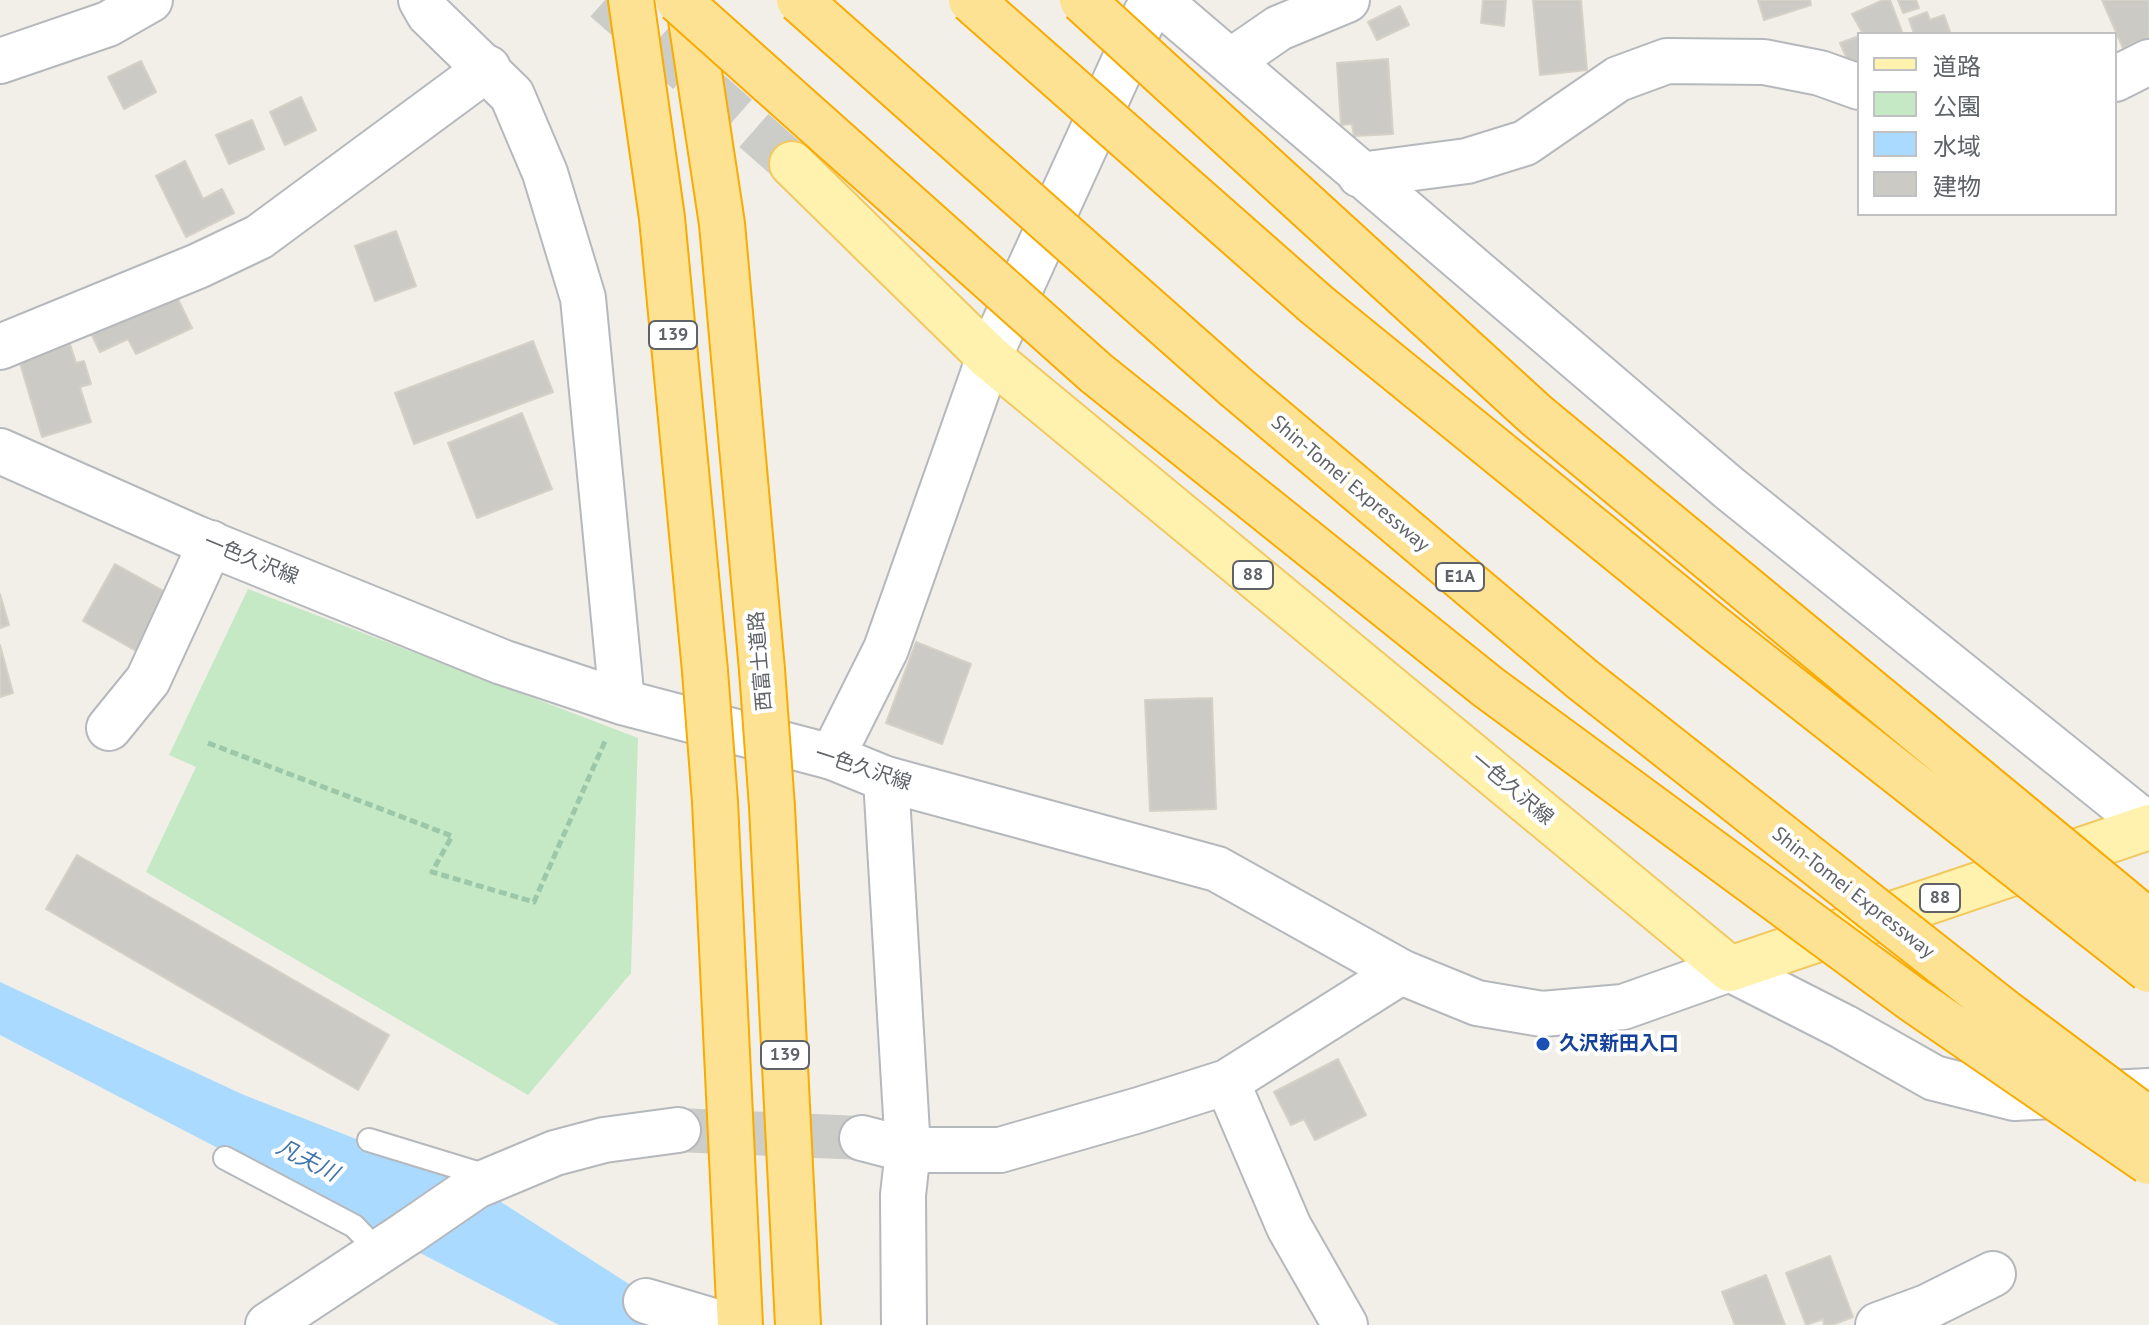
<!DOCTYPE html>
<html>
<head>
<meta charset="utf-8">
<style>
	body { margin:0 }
	#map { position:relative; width:2149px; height:1325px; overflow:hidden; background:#f1efe8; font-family:"PT Sans","Noto Sans JP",sans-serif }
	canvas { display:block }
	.legend { position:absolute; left:1857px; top:32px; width:260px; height:184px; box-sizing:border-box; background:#fff; border:2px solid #bfc1c3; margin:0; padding:10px 14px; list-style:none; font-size:24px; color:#5f6368 }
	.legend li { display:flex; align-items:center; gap:16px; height:40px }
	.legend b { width:40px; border:2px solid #bfc1c3 }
</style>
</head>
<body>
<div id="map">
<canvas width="2149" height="1325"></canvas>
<ul class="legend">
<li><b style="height:10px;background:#fff2af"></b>道路</li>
<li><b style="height:22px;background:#c5e8c5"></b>公園</li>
<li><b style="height:22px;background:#aadaff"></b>水域</li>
<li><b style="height:22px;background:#cccac5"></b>建物</li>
</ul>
</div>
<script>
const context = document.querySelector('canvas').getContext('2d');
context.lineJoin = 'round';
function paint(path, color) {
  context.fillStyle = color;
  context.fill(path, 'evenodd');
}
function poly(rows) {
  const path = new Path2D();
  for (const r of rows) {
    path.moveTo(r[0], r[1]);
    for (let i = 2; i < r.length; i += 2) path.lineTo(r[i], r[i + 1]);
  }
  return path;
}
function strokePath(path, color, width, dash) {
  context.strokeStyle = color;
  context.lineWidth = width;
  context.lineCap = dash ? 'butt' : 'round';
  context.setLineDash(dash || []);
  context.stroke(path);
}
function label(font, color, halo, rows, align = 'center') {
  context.font = font + ' "PT Sans","Noto Sans JP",sans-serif';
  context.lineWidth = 8;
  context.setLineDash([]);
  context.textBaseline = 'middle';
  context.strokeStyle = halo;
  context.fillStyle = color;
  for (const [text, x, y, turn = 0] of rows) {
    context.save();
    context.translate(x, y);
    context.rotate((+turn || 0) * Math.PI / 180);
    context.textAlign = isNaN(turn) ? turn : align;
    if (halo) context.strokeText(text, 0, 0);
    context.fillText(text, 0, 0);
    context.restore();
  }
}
const green = poly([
	[248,589,638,738,631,973,528,1095,146,872,196,767,169,755]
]);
const water = poly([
	[0,982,244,1095,476,1186,693,1325,559,1325,0,1035]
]);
const building = poly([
	[1483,0,1506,0,1504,26,1481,23,1483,0],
	[1533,0,1581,0,1587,70,1540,75,1533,0],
	[1758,0,1810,0,1811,5,1764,20,1758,0],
	[1883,0,1890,0,1903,34,1863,34,1852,14,1883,0],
	[1898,0,1916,0,1919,8,1903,13,1898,0],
	[2102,0,2149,0,2149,48,2146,50,2141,40,2123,48,2102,0],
	[1400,6,1409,25,1377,40,1368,22,1400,6],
	[1927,12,1930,20,1944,15,1951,34,1914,34,1909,19,1927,12],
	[1859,36,1859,70,1851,68,1840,43,1859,36],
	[1388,59,1393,134,1354,136,1352,124,1341,125,1337,63,1388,59],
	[141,61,156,92,124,109,108,77,141,61],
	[301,97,316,130,285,145,270,112,301,97],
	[252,120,264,149,229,164,216,135,252,120],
	[185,161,203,199,222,189,234,213,186,237,156,176,185,161],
	[396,231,416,286,375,301,355,246,396,231],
	[172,287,192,328,136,354,128,339,100,352,88,327,172,287],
	[533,341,553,392,414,444,395,393,533,341],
	[70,344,76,363,84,361,91,384,80,387,91,422,42,437,19,360,70,344],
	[522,413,552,489,477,518,448,443,522,413],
	[115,564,171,595,138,652,83,621,115,564],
	[0,594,9,625,0,628,0,594],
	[916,642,971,664,942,744,886,723,916,642],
	[0,645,13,693,0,697,0,645],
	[1212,698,1216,809,1150,811,1145,700,1212,698],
	[77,855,389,1035,358,1090,46,909,77,855],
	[1338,1059,1366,1115,1315,1140,1304,1119,1291,1125,1274,1092,1338,1059],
	[1830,1256,1853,1317,1832,1325,1824,1325,1823,1319,1806,1325,1786,1273,1830,1256],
	[1766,1275,1785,1325,1735,1325,1722,1292,1766,1275]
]);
const minorTunnel = poly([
	[678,1130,862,1138]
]);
const primaryTunnel = poly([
	[605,0,792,164]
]);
const path = poly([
	[208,743,452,836,432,872,534,902,606,739]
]);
const service = poly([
	[369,1140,490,1177],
	[225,1158,354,1226,379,1252]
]);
const minor = poly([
	[1158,0,1729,488,2149,826],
	[0,61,108,24,150,0],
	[1231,61,1279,28,1347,0],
	[2115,79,2149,62],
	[1360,175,1467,161,1525,143,1618,79,1667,61,1764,62,1820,73,1859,87],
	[0,347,198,266,259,237,488,68],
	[109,728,148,680,211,543],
	[832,757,886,649,989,357,1146,13],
	[886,779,908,1150,903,1195,904,1325],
	[1227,1082,1289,1227,1345,1325],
	[862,1138,908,1150,1000,1150,1139,1110,1227,1082,1401,972],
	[409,1232,476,1186,555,1153,604,1140,678,1130],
	[646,1301,727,1325],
	[1878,1325,1927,1307,1993,1274]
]);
const tertiary = poly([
	[421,0,429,14,512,95,545,173,583,298,622,702],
	[0,451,196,538,502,662,622,702,832,757,886,779,1217,869,1401,972,1477,1003,1542,1014,1623,1007,1730,969,1844,1027,1934,1078,2014,1098,2149,1091],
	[268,1325,409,1232]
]);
const primary = poly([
	[792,164,989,357,1730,969,2149,827]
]);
const motorway = poly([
	[631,0,662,218,705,671],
	[688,0,722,224,762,670],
	[715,802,740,1325],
	[772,807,798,1325]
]);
const motorwayBridge = poly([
	[678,0,1096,373,1488,687,1912,999,2149,1162],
	[799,0,1237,388,1582,679,2006,1013,2149,1120],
	[971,0,1317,305,1713,627,2149,970],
	[1082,0,1536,415,2149,922],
	[762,670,772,807],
	[705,671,715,802]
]);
const markers = [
	[1543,1044,8,"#1a4fb4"]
];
const shields = [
	[673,335,48],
	[1253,575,40],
	[1460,577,48],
	[1940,898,40],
	[785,1055,48]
];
const shieldNames = [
	["139",673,335],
	["88",1253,575],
	["E1A",1460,577],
	["88",1940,898],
	["139",785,1055]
];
const streetNames = [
	["Shin-Tomei Expressway",1350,484,40],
	["一色久沢線",251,560,22],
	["西富士道路",761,661,-95],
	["一色久沢線",863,769,18],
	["一色久沢線",1512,789,40],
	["Shin-Tomei Expressway",1853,893,38]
];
const transitNames = [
	["久沢新田入口",1559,1044]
];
const waterNames = [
	["凡夫川",307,1161,27]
];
paint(green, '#c5e8c5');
paint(water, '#aadaff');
paint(building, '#cccac5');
strokePath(building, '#d6d1c6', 2);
strokePath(minorTunnel, '#ccccc8', 44, [44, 22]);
strokePath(primaryTunnel, '#ccccc8', 44, [44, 22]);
strokePath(service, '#b5b8bc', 26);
strokePath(minor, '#b5b8bc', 48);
strokePath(tertiary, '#b5b8bc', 48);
strokePath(primary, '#f2c960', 48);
strokePath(motorway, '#f9ab00', 48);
strokePath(path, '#9cc7a9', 5, [8, 4]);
strokePath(service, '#fff', 22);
strokePath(minor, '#fff', 44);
strokePath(tertiary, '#fff', 44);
strokePath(primary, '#fff2af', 44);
strokePath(motorway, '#fde293', 44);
strokePath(motorwayBridge, '#f9ab00', 48, []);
strokePath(motorwayBridge, '#fde293', 44);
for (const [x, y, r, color] of markers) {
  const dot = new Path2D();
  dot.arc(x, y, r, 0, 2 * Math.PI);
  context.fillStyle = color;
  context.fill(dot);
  strokePath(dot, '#fff', 3);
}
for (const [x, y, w] of shields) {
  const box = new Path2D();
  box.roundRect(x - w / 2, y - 14, w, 28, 6);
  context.fillStyle = '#fff';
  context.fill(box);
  strokePath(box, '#5f6368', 2);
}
label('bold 18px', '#5f6368', null, shieldNames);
label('20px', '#5f6368', '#fff', streetNames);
label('bold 20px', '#164399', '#fff', transitNames, 'left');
label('italic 22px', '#4174aa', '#fff', waterNames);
</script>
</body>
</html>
